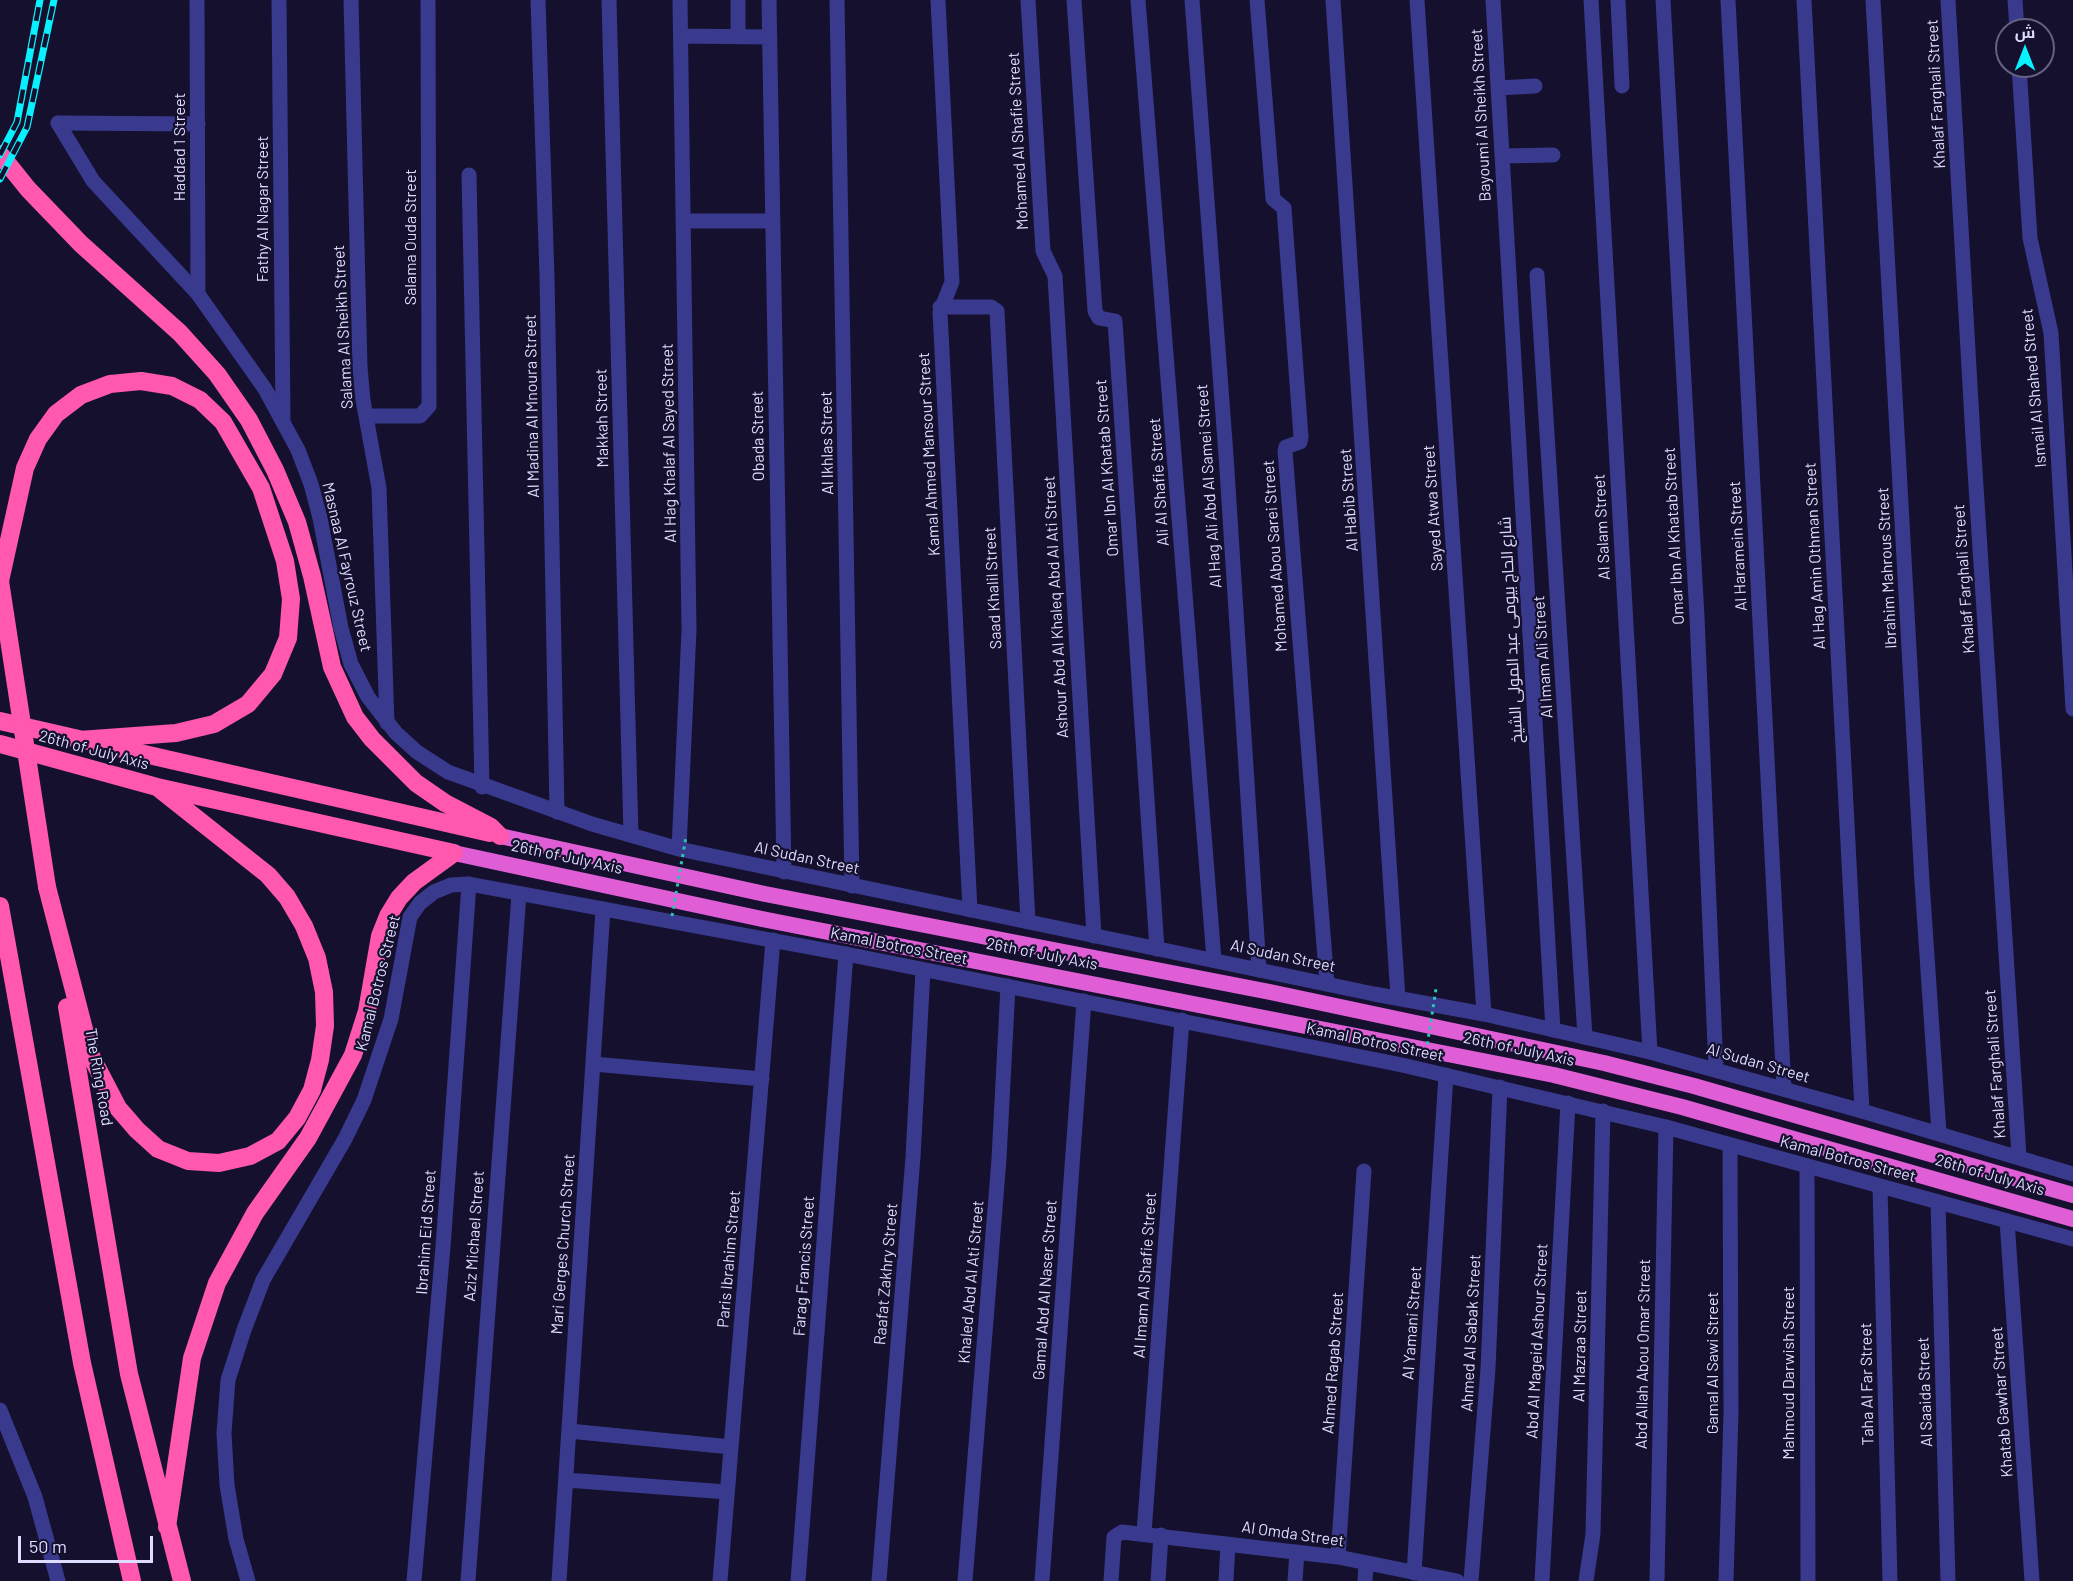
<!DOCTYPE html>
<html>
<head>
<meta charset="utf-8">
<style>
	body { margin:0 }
	#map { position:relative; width:2073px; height:1581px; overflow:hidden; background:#14102d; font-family:Barlow,Cairo,sans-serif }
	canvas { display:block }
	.north { position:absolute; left:1995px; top:18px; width:60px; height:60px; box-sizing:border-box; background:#14102d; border:2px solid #656281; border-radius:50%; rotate:0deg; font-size:16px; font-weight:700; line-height:24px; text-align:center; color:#dfddff }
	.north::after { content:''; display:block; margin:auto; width:21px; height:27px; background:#09f0ff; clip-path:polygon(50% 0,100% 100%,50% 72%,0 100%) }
	.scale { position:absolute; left:18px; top:1536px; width:135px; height:27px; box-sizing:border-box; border:3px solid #dfddff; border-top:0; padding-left:8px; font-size:18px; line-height:21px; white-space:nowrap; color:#dfddff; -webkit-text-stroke:4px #14102d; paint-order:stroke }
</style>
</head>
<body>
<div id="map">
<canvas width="2073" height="1581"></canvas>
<div class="north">ش</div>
<div class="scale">50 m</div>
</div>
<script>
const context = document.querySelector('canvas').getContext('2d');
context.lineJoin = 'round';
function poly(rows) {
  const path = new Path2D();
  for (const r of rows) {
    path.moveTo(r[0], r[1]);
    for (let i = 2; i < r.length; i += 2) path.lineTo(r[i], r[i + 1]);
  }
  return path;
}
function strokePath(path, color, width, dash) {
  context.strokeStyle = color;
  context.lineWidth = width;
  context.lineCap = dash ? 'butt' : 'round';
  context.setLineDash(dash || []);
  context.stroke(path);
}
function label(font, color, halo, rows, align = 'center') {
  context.font = font + ' Barlow,Cairo,sans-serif';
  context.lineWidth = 4.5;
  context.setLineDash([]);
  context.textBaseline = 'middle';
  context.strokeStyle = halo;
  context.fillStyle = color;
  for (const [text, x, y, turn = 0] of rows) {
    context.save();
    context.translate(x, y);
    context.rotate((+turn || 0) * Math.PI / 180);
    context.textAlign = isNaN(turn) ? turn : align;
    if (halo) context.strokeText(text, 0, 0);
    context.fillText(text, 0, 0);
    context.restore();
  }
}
const minor = poly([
	[197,0,198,294],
	[279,0,283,419],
	[351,0,360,367,363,400,379,488,387,723],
	[538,0,547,277,557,812],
	[609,0,631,835],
	[738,0,738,37],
	[769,0,784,872],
	[837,0,852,886],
	[938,0,952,282,940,312,970,910],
	[1028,0,1043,251,1055,276,1094,936],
	[1074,0,1095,311,1099,318,1115,321,1157,949],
	[1138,0,1214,960],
	[1192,0,1226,455,1259,970],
	[1257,0,1273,199,1284,208,1301,437,1300,442,1286,447,1285,451,1327,984],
	[1333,0,1398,998],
	[1417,0,1484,1014],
	[1493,0,1553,1030],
	[1591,0,1650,1052],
	[1618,0,1622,86],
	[1663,0,1697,617,1716,1070],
	[1728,0,1784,1089],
	[1804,0,1862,1111],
	[1873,0,1922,882,1939,1133],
	[1948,0,1974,455,2019,1156],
	[2015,0,2017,30],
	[681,36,770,37],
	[2019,66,2030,238,2051,333,2073,709],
	[1498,88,1535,86],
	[58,123,198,124],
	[1502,156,1553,155],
	[469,175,482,787],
	[684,221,772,221],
	[1537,275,1585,1037],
	[940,307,991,307,997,311,1028,922],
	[366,416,420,416,429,406,428,0],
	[679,849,689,630,680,0],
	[593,1064,762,1079],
	[1807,1166,1808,1581],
	[1880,1187,1890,1581],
	[1938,1202,1948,1581],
	[2007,1221,2032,1581],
	[0,1410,35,1497,58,1581],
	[569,1431,731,1447],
	[566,1480,727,1492],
	[1144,1533,1182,1020],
	[1338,1557,1364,1171],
	[1414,1573,1446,1075],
	[414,1581,443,1247,469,884],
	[468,1581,519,894],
	[559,1581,603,909],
	[720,1581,773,940],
	[798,1581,846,954],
	[879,1581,913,1157,923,970],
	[965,1581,999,1159,1008,986],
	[1042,1581,1084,1001],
	[1111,1581,1114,1537,1122,1532,1338,1557,1457,1581],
	[1158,1581,1161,1535],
	[1226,1581,1228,1544],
	[1295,1581,1297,1552],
	[1365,1581,1366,1563],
	[1471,1581,1488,1369,1500,1087],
	[1542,1581,1568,1103],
	[1586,1581,1593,1534,1603,1111],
	[1657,1581,1666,1127],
	[1726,1581,1731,1413,1730,1145]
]);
const tertiary = poly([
	[58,123,93,181,198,294,265,389,298,450,311,484,320,518,341,628,351,664,368,697,396,733,417,752,448,772,592,824,679,849,1374,994,1484,1014,1650,1052,1862,1111,2073,1174],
	[248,1581,236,1539,227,1485,224,1433,228,1380,244,1330,263,1280,345,1139,364,1100,391,1019,410,917,420,903,434,892,451,885,469,884,846,954,1402,1065,1666,1127,2073,1239]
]);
const trunk = poly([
	[500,836,765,894,1270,992,1604,1063,1694,1086,2073,1195],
	[454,853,762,919,1554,1075,1682,1107,2073,1219]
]);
const motorway = poly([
	[0,154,28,189,81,244,180,333,217,374,249,420,275,470,297,522,312,576,332,667,355,717,372,739,416,783,445,803,491,827,500,836],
	[0,581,25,468,38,439,56,414,81,395,110,384,141,381,172,386,200,400,223,422,261,488,285,561,291,599,288,638,273,674,248,704,214,724,176,733,79,740],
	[0,721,490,833],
	[0,744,157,787,454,853],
	[47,887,91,1056,118,1108,137,1130,158,1149,188,1161,219,1163,250,1156,278,1141,297,1118,312,1090,320,1060,325,1026,324,992,317,958,304,926,287,897,268,875,157,787],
	[0,906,82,1363,132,1581],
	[67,1007,129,1374,182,1581],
	[167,1527,192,1358,217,1283,255,1213,308,1138,353,1055,367,1011,380,936,388,916,399,898,414,882,454,853]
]);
const rail = poly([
	[0,155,17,122,40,0],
	[0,179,27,127,54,0]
]);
const pathBridge = poly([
	[672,916,686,837],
	[1425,1059,1436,989]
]);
const motorwayBridge = poly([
	[0,581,47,887]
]);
const streetNames = [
	["Khalaf Farghali Street",1936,94,-93],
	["Bayoumi Al Sheikh Street",1481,115,-93],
	["Mohamed Al Shafie Street",1018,141,-93],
	["Haddad 1 Street",180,147,-90],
	["Fathy Al Nagar Street",263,209,-90],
	["Salama Ouda Street",411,237,-90],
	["Salama Al Sheikh Street",343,327,-93],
	["Ismail Al Shahed Street",2034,388,-95],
	["Al Madina Al Mnoura Street",532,406,-91],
	["Makkah Street",602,418,-91],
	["Obada Street",758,436,-91],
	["Al Hag Khalaf Al Sayed Street",669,443,-91],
	["Al Ikhlas Street",827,443,-91],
	["Kamal Ahmed Mansour Street",929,454,-93],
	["Omar Ibn Al Khatab Street",1107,468,-94],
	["Ali Al Shafie Street",1159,482,-94],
	["Al Hag Ali Abd Al Samei Street",1209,486,-94],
	["Al Habib Street",1349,500,-94],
	["Sayed Atwa Street",1433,508,-94],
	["Al Salam Street",1602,527,-93],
	["Omar Ibn Al Khatab Street",1674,536,-93],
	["Al Haramein Street",1738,546,-93],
	["Mohamed Abou Sarei Street",1275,556,-94],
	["Al Hag Amin Othman Street",1815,556,-93],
	["Masnaa Al Fayrouz Street",347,567,77],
	["Ibrahim Mahrous Street",1887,568,-93],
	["Khalaf Farghali Street",1964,579,-94],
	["Saad Khalil Street",993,588,-93],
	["Ashour Abd Al Khaleq Abd Al Ati Street",1056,607,-93],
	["شارع الحاج بيومى عبد المولى الشيخ",1511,630,-93],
	["Al Imam Ali Street",1543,657,-94],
	["26th of July Axis",94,750,15],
	["26th of July Axis",567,857,12],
	["Al Sudan Street",807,858,12],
	["Kamal Botros Street",899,946,11],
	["26th of July Axis",1042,954,11],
	["Al Sudan Street",1283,956,12],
	["Kamal Botros Street",378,983,-76],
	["Kamal Botros Street",1375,1042,12],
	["26th of July Axis",1519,1049,12],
	["Al Sudan Street",1758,1063,16],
	["Khalaf Farghali Street",1995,1064,-94],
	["The Ring Road",99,1077,80],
	["Kamal Botros Street",1848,1159,15],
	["26th of July Axis",1990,1175,16],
	["Ibrahim Eid Street",426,1232,-86],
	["Aziz Michael Street",474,1236,-86],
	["Mari Gerges Church Street",563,1244,-86],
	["Paris Ibrahim Street",729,1259,-85],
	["Farag Francis Street",804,1266,-86],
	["Raafat Zakhry Street",886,1274,-85],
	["Al Imam Al Shafie Street",1145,1275,-86],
	["Khaled Abd Al Ati Street",971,1282,-85],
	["Gamal Abd Al Naser Street",1045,1290,-86],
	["Al Yamani Street",1412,1323,-86],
	["Ahmed Al Sabak Street",1471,1333,-87],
	["Abd Al Mageid Ashour Street",1537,1341,-87],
	["Al Mazraa Street",1580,1346,-89],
	["Abd Allah Abou Omar Street",1643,1354,-89],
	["Ahmed Ragab Street",1333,1363,-86],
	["Gamal Al Sawi Street",1713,1363,-90],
	["Mahmoud Darwish Street",1789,1373,-90],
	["Taha Al Far Street",1867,1384,-91],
	["Al Saaida Street",1925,1392,-92],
	["Khatab Gawhar Street",2002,1402,-94],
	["Al Omda Street",1293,1534,8]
];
strokePath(minor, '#39398e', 15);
strokePath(tertiary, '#39398e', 15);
strokePath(trunk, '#df5ed6', 16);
strokePath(motorway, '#ff58ae', 18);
strokePath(rail, '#09f0ff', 7);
strokePath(rail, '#14102d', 4.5, [14]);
strokePath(pathBridge, '#2ac5b6', 3, [3, 4.5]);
strokePath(motorwayBridge, '#ff58ae', 18);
label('16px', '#dfddff', '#14102d', streetNames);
</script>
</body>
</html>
